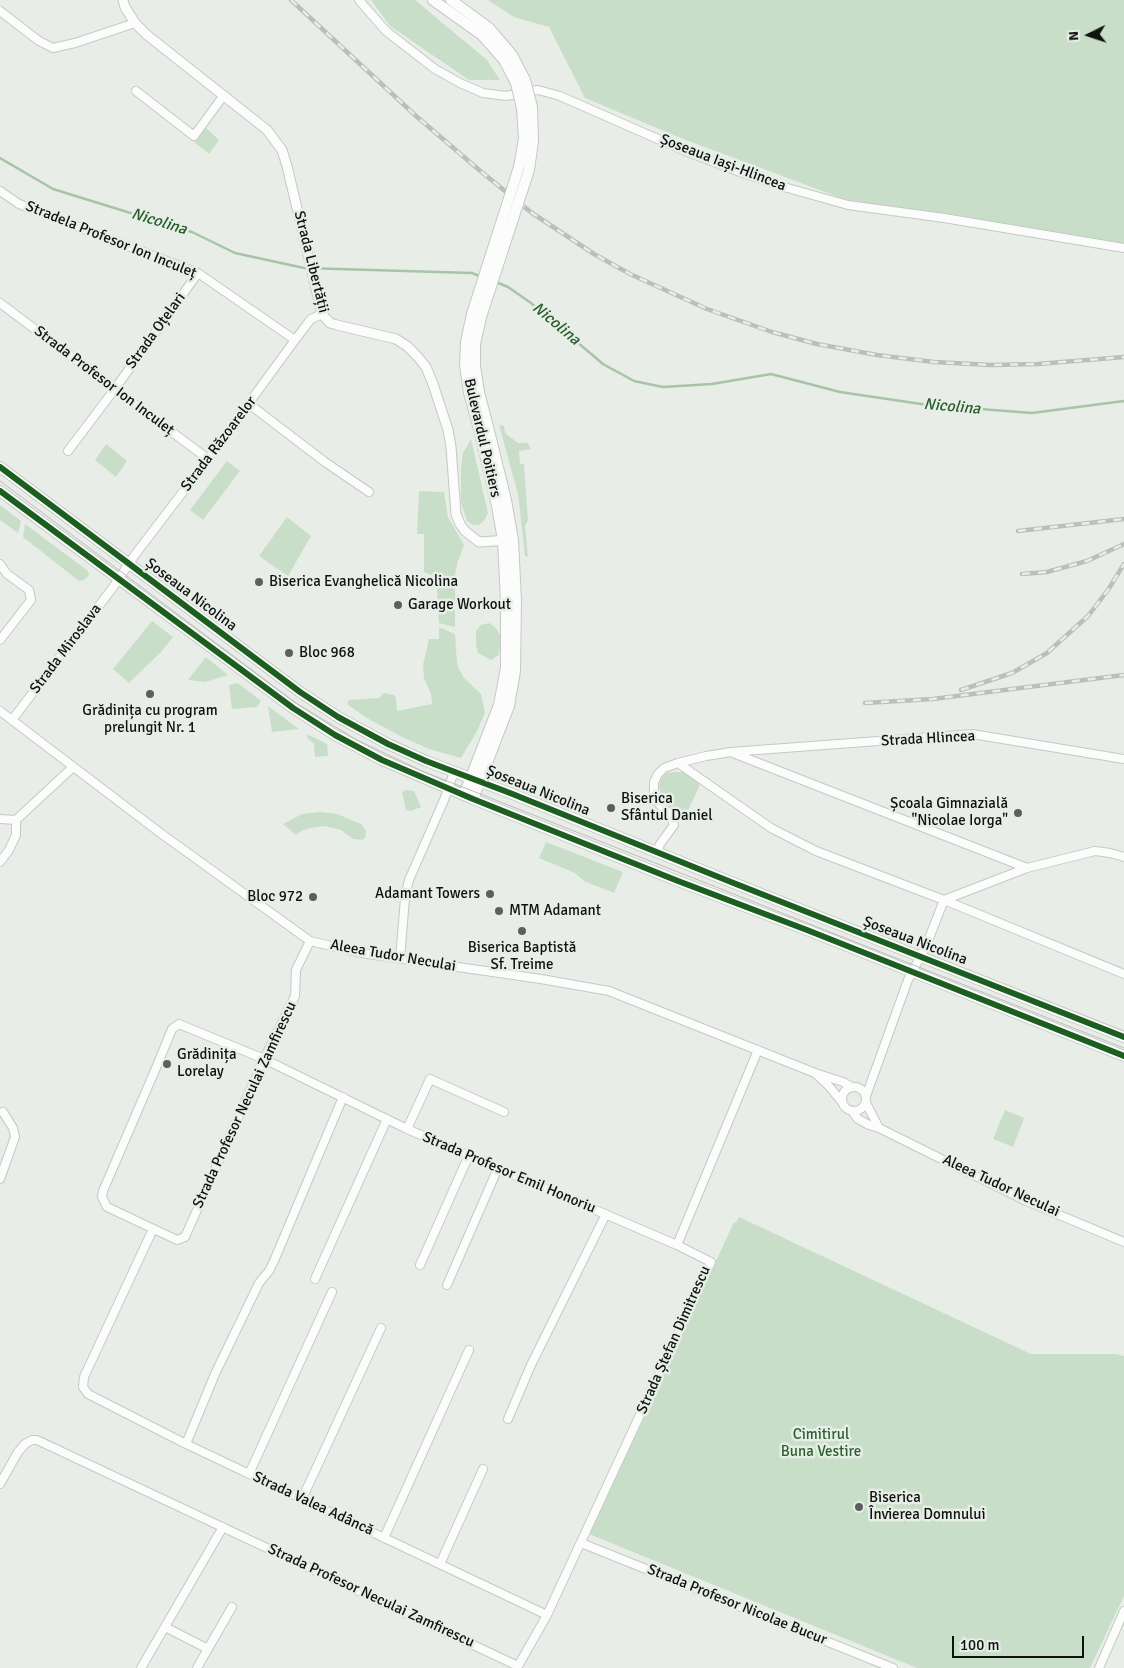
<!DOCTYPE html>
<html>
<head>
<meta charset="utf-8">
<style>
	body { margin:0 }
	#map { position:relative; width:1124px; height:1668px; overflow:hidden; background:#e8ede8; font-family:Signika,sans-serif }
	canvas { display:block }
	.north { position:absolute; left:1064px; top:10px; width:50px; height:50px; -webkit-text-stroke:4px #e7eee7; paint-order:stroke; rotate:266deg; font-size:14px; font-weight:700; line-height:20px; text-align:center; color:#101210 }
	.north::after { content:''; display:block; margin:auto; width:18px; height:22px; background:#101210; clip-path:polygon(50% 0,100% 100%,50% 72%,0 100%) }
	.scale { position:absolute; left:952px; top:1636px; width:132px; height:22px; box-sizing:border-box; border:2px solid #101210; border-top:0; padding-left:6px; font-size:15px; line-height:18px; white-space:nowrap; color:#101210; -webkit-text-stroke:4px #e7eee7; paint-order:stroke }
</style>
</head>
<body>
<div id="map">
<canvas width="1124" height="1668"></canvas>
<div class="north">N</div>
<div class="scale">100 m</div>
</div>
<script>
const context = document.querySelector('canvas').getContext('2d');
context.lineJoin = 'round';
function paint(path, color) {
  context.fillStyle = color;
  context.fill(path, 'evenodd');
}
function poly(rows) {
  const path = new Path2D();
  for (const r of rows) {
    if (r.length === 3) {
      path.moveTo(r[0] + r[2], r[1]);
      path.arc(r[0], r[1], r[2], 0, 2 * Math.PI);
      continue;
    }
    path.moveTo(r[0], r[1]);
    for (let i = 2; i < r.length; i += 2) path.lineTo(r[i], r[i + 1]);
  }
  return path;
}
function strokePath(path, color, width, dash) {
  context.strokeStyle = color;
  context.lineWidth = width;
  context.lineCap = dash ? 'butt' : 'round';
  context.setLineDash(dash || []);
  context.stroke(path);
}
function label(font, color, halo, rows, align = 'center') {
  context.font = font + ' Signika,sans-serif';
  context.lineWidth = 5;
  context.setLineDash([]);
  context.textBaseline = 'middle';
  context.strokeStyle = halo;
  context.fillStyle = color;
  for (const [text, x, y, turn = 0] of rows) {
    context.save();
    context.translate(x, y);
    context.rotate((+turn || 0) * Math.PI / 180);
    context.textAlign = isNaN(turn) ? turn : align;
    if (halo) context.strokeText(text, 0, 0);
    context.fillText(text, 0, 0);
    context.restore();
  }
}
const green = poly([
	[371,0,415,0,487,60,500,80,469,80,390,26],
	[488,0,1124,0,1124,245,849,201,683,139,585,98,549,27,514,17],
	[204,126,219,140,209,154,193,141],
	[499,425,504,426,505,433,518,443,528,443,531,449,519,451,520,464,524,464,528,520,525,526,528,557,525,556,518,494],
	[471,439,488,513,484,521,479,525,473,525,467,521,461,502,461,467,463,453],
	[106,444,127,461,116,477,95,460],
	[227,461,240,471,203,520,190,510],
	[419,491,444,492,448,517,464,545,458,561,455,575,455,627,439,623,436,577,424,572,424,534,417,534],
	[0,505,21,521,18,533,0,520],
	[287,517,311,536,288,576,259,556],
	[25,524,88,571,89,575,84,580,79,581,23,537],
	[152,621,173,637,161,652,129,683,113,669],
	[489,623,495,627,500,635,500,645,499,655,491,660,478,653,476,645,476,631,481,625],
	[439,627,455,634,457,663,459,669,464,678,481,694,485,713,476,733,461,758,429,749,402,737,365,717,347,704,349,700,379,698,384,693,394,695,396,698,397,711,432,704,431,694,424,678,423,665,429,639,439,639],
	[206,657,228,675,205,682,188,680],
	[238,683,261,701,257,707,232,709,229,685],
	[268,706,299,729,272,732],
	[307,734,327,744,328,756,315,757,314,744,307,738],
	[674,772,685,772,700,785,684,819,675,813,661,794,659,786,661,779,666,773],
	[407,790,414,791,421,807,411,811,406,810,402,792],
	[320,812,337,814,361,824,366,831,365,838,362,840,353,839,341,830,325,826,310,828,301,831,296,835,283,824,302,814],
	[546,842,623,872,614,893,584,881,575,873,539,858],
	[1005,1110,1024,1118,1013,1147,993,1139],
	[739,1217,1031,1354,1116,1354,1124,1356,1124,1596,1090,1668,917,1668,589,1534,734,1222,736,1223]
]);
const stream = poly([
	[0,158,53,189,192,232,235,253,304,268,472,273,482,277],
	[496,282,508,287,531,303,603,364,634,381,663,387,712,384,771,374,840,392,928,405,1032,413,1124,401]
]);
const minor = poly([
	[359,0,386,31,435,69,460,83,483,93,506,96,538,90,560,96,685,151,740,172,784,187,848,205,944,218,1124,248],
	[0,11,39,41,53,48,75,43,135,23],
	[136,91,194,136,224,95],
	[0,191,19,204,198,273,295,340],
	[0,303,208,459],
	[249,404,325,462,369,492],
	[68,451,114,390,198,273],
	[0,564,7,574,29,590,31,600,0,640],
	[0,711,159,832,310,941,361,953,541,979,609,991,815,1073,843,1082,852,1087],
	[12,720,114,586,134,556,208,459,295,340,311,319,322,314],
	[733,753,1027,868],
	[678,763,771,828,816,851,944,900,1124,974],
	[0,819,16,820],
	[657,852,660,844,674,825,670,814,658,803,654,793,654,782,658,774,664,768,678,763,706,756,731,752,972,734,1124,759],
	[0,862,9,850,16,835,16,820,73,767],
	[310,941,296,970,295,996,264,1059,185,1237,177,1240,107,1207,102,1197,103,1191,156,1068,172,1029,179,1024,264,1059,407,1129,677,1245,711,1262,547,1615,517,1668],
	[400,959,405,898,409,880,444,800,454,772],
	[816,1074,827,1084,842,1102],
	[854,1099,12],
	[866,1096,908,980,926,946,944,900,1027,868,1095,851,1110,853,1124,857],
	[866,1103,879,1128],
	[852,1111,858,1119,869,1125,879,1128,1026,1201,1124,1242],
	[407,1129,430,1079,504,1112],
	[0,1179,15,1137,13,1128,3,1112],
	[153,1229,84,1377,83,1387,88,1394,186,1444,547,1615],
	[677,1245,758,1050],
	[420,1265,469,1155],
	[315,1279,387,1119],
	[447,1285,498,1168],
	[508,1419,531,1365,606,1214],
	[186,1444,215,1374,259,1283,269,1271,274,1261,343,1097],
	[249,1474,332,1292],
	[0,1484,18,1452,25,1444,32,1440,37,1440,518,1666],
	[302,1499,381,1328],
	[384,1538,469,1350],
	[581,1543,893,1668],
	[440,1564,483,1469],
	[165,1627,208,1649],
	[141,1668,223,1527],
	[197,1668,232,1607],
	[1099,1668,1124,1611]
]);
const tertiary = poly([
	[123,0,125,7,135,23,147,35,267,130,282,150,287,166,322,314,330,323,337,325,396,339,407,346,417,356,426,367,433,384,448,430,451,447,456,514,460,524,465,531,479,542,510,540]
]);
const secondary = poly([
	[433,0,482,35,504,60,516,83],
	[451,0,489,28,512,55,525,80],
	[0,467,300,692,338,717,388,744,426,761,510,793,731,882,1124,1037],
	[0,491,293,708,335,735,382,760,473,799,678,881,807,930,1124,1056],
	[464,795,499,705,506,668,506,601,503,540,497,506,480,433],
	[473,799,509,706,515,671,516,601,513,540,506,500,489,431]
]);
const tram = poly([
	[0,481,296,703,357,740,422,771,1124,1048]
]);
const rail = poly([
	[291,0,416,116,478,169,532,213,594,254,630,274,707,309,772,332,817,344,877,355,934,362,991,365,1038,364,1124,357],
	[1018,531,1124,519],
	[1022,574,1047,572,1087,561,1124,544],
	[961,690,1012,673,1047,653,1088,616,1108,590,1124,564],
	[865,703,933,699,1124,675]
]);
const secondaryBridge = poly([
	[489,431,479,392,475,366,475,344,481,317,529,170,533,141,532,107,525,80],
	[480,433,469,393,465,365,466,342,472,314,519,167,524,139,522,108,516,83]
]);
const cycleway = poly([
	[0,467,300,692,338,717,388,744,426,761,510,793,731,882,1124,1037],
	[0,491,293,708,335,735,382,760,473,799,678,881,807,930,1124,1056]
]);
const markers = [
	[259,582,5,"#5c5f5c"],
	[398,605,5,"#5c5f5c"],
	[289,653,5,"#5c5f5c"],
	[150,694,5,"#5c5f5c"],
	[611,808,5,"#5c5f5c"],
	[1018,813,5,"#5c5f5c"],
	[490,894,5,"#5c5f5c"],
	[313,897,5,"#5c5f5c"],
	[499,911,5,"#5c5f5c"],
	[522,931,5,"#5c5f5c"],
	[167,1064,5,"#5c5f5c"],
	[859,1507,5,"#5c5f5c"]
];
const streetNames = [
	["Șoseaua Iași-Hlincea",723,163,21],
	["Stradela Profesor Ion Inculeț",111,240,22],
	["Strada Libertății",311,262,76],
	["Strada Oțelari",156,331,-54],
	["Strada Profesor Ion Inculeț",104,381,37],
	["Bulevardul Poitiers",482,438,77],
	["Strada Răzoarelor",219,444,-53],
	["Șoseaua Nicolina",191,595,37],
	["Strada Miroslava",66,649,-53],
	["Strada Hlincea",928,739,-3],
	["Șoseaua Nicolina",538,791,22],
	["Șoseaua Nicolina",915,941,21],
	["Aleea Tudor Neculai",393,956,10],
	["Strada Profesor Neculai Zamfirescu",245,1105,-65],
	["Strada Profesor Emil Honoriu",509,1173,23],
	["Aleea Tudor Neculai",1001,1186,25],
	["Strada Ștefan Dimitrescu",674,1340,-66],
	["Strada Valea Adâncă",313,1504,25],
	["Strada Profesor Neculai Zamfirescu",371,1596,25],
	["Strada Profesor Nicolae Bucur",737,1605,22]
];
const poiNames = [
	["Biserica Evanghelică Nicolina",269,582],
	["Garage Workout",408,605],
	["Bloc 968",299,653],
	["Grădinița cu program",150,711,"center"],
	["prelungit Nr. 1",150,728,"center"],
	["Biserica",621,799],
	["Sfântul Daniel",621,816],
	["Școala Gimnazială",1008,804,"right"],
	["\"Nicolae Iorga\"",1008,821,"right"],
	["Adamant Towers",480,894,"right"],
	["Bloc 972",303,897,"right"],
	["MTM Adamant",509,911],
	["Biserica Baptistă",522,948,"center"],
	["Sf. Treime",522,965,"center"],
	["Grădinița",177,1055],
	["Lorelay",177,1072],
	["Biserica",869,1498],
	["Învierea Domnului",869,1515]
];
const parkNames = [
	["Cimitirul",821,1435],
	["Buna Vestire",821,1452]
];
const waterNames = [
	["Nicolina",159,222,17],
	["Nicolina",556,324,40],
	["Nicolina",952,407,5]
];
paint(green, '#c9dec9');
strokePath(stream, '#a8c4a8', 2.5);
strokePath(minor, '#c5c9c5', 10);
strokePath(tertiary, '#c5c9c5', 11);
strokePath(secondary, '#c5c9c5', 12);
strokePath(minor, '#fcfcfc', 8);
strokePath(tertiary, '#fcfcfc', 9);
strokePath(secondary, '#fcfcfc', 10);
strokePath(tram, '#bdbdbd', 1);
strokePath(rail, '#bdbdbd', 4.5);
strokePath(rail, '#e7eee7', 2.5, [8]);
strokePath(secondaryBridge, '#c5c9c5', 12, []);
strokePath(secondaryBridge, '#fcfcfc', 10);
strokePath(cycleway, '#1b5e20', 6);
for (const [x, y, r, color] of markers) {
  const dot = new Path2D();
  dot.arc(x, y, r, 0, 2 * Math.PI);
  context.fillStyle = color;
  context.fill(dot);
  strokePath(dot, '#e7eee7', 2);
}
label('15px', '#101210', '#e7eee7', streetNames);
label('15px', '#101210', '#e7eee7', poiNames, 'left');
label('15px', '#2b5f2e', '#e7eee7', parkNames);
label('italic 16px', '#285c2b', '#e7eee7', waterNames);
</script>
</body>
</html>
